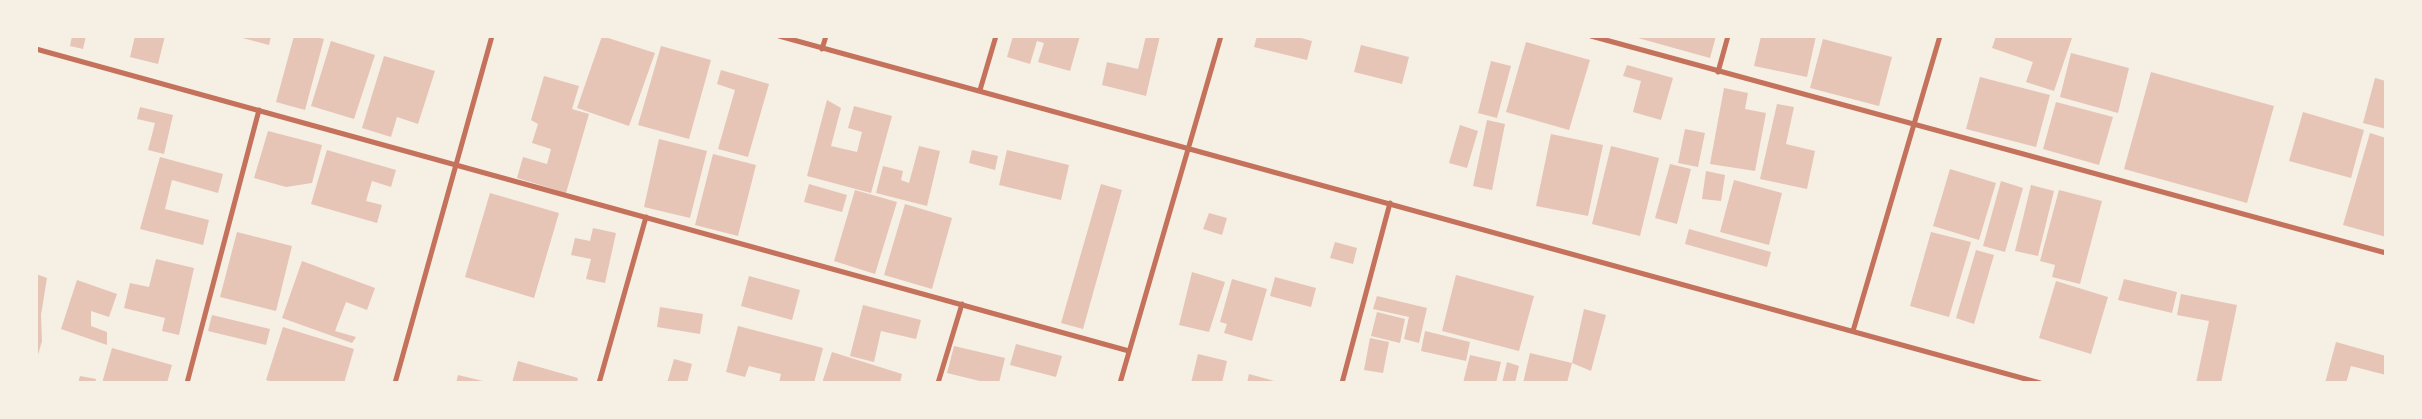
<!DOCTYPE html>
<html>
<head>
<meta charset="utf-8">
<style>
	body { margin:0 }
	#map { position:relative; width:2422px; height:419px; overflow:hidden; background:#f6efe4; font-family:Rubik,sans-serif }
	canvas { display:block }
	.frame { position:absolute; inset:0; border:38px solid #f6efe4; pointer-events:none }
</style>
</head>
<body>
<div id="map">
<canvas width="2422" height="419"></canvas>
<div class="frame"></div>
</div>
<script>
const context = document.querySelector('canvas').getContext('2d');
context.lineJoin = 'round';
function paint(path, color) {
  context.fillStyle = color;
  context.fill(path, 'evenodd');
}
function poly(rows) {
  const path = new Path2D();
  for (const r of rows) {
    path.moveTo(r[0], r[1]);
    for (let i = 2; i < r.length; i += 2) path.lineTo(r[i], r[i + 1]);
  }
  return path;
}
function strokePath(path, color, width, dash) {
  context.strokeStyle = color;
  context.lineWidth = width;
  context.lineCap = dash ? 'butt' : 'round';
  context.setLineDash(dash || []);
  context.stroke(path);
}
const building = poly([
	[72,36,86,36,83,49,70,46],
	[135,36,165,36,158,64,130,57],
	[235,36,271,36,269,45],
	[294,36,312,36,324,39,305,110,276,102],
	[602,36,655,53,629,126,577,108],
	[1013,36,1080,36,1070,71,1038,62,1044,43,1037,41,1030,64,1007,57],
	[1146,36,1160,36,1146,96,1102,85,1107,62,1138,69],
	[1257,36,1294,36,1312,41,1307,60,1254,47],
	[1639,36,1716,36,1710,58,1638,38],
	[1761,36,1816,36,1807,77,1754,66],
	[1996,36,2066,36,2072,38,2054,91,2026,82,2033,62,1992,48],
	[1823,39,1892,57,1879,106,1810,88],
	[331,41,375,55,354,119,311,106],
	[1526,42,1590,60,1569,130,1506,112],
	[1361,45,1409,57,1402,84,1354,72],
	[661,46,711,60,689,139,638,125],
	[2071,53,2129,68,2118,113,2060,97],
	[384,56,435,71,418,124,397,117,391,137,362,128],
	[1491,61,1511,66,1497,118,1478,113],
	[1627,65,1673,78,1661,120,1633,112,1641,81,1623,76],
	[721,70,769,84,748,157,718,149,735,90,717,84],
	[2151,72,2274,106,2247,203,2124,169],
	[544,76,579,86,572,109,589,114,566,193,517,178,523,157,547,164,551,149,532,143,538,124,531,120],
	[1980,77,2050,95,2036,147,1966,129],
	[2375,78,2386,81,2386,129,2363,123],
	[1724,88,1748,93,1745,109,1766,113,1755,171,1710,164],
	[827,100,841,108,831,146,857,152,862,132,848,128,854,106,892,116,871,193,807,176],
	[2056,102,2113,117,2099,165,2043,149],
	[1777,104,1794,107,1786,144,1815,151,1807,189,1760,179],
	[140,107,173,115,164,154,148,150,155,123,137,119],
	[2303,112,2364,130,2351,178,2289,161],
	[1487,120,1505,124,1492,190,1473,186],
	[1460,125,1478,131,1467,168,1449,163],
	[1685,129,1705,133,1698,167,1678,163],
	[268,131,322,145,312,183,286,187,254,178],
	[2370,133,2386,138,2386,237,2343,225],
	[1551,134,1603,145,1588,216,1536,206],
	[659,139,707,151,690,218,644,207],
	[919,146,940,151,927,206,876,193,883,166,903,171,901,180,909,183],
	[1611,146,1659,158,1640,236,1592,224],
	[327,150,396,170,391,187,372,181,366,201,382,205,377,223,311,204],
	[972,150,998,156,995,170,969,163],
	[1007,150,1069,165,1061,200,999,185],
	[713,154,756,165,738,236,695,225],
	[160,157,223,174,218,193,172,180,165,209,209,220,203,245,140,229],
	[1670,164,1691,169,1677,224,1655,218],
	[1950,169,1996,183,1979,240,1933,226],
	[1706,171,1725,175,1721,201,1702,199],
	[1734,180,1782,193,1769,245,1720,232],
	[2001,181,2023,188,2005,252,1983,246],
	[809,184,847,195,842,212,804,202],
	[1101,184,1122,190,1083,329,1061,323],
	[2031,185,2054,191,2038,256,2015,251],
	[855,190,897,202,875,274,834,261],
	[2059,190,2102,201,2080,284,2052,277,2055,265,2040,261],
	[490,193,559,213,534,298,465,277],
	[905,204,952,218,932,289,884,275],
	[1209,213,1227,218,1222,235,1203,229],
	[593,228,616,233,605,283,586,279,591,259,571,255,575,238,590,241],
	[1689,229,1771,252,1767,267,1685,244],
	[237,232,292,246,276,311,220,297],
	[1931,232,1971,242,1949,317,1910,306],
	[1335,242,1357,248,1353,264,1330,258],
	[1976,250,1994,255,1974,324,1956,318],
	[156,259,194,268,179,335,162,331,165,318,124,308,130,283,149,287],
	[302,261,375,288,367,310,346,302,335,331,356,337,352,343,282,318],
	[1192,272,1225,282,1209,332,1179,325],
	[36,274,47,278,41,315,42,341,37,358],
	[1456,275,1534,296,1519,351,1442,331],
	[749,276,800,290,792,320,741,306],
	[1275,277,1316,288,1311,307,1270,296],
	[1232,279,1267,289,1252,341,1224,333,1227,324,1220,322],
	[2124,279,2177,292,2172,313,2118,300],
	[77,280,117,294,109,317,91,311,91,326,107,332,107,345,61,329],
	[2056,281,2108,297,2091,354,2039,338],
	[2181,294,2237,305,2221,383,2196,383,2209,321,2177,315],
	[1377,296,1427,308,1419,343,1404,339,1409,317,1373,309],
	[863,305,921,320,916,339,881,331,874,362,850,356],
	[660,307,703,314,700,334,657,327],
	[1584,309,1606,315,1591,371,1572,363],
	[1377,312,1405,319,1400,343,1371,336],
	[212,315,270,329,266,345,208,331],
	[738,326,823,348,814,383,779,383,781,374,749,366,745,377,726,372],
	[283,327,354,349,344,383,275,383,266,380],
	[1425,331,1470,342,1466,361,1421,351],
	[1370,338,1389,342,1383,373,1364,370],
	[2336,342,2386,356,2386,375,2351,366,2346,383,2325,383],
	[1016,344,1062,356,1056,377,1010,365],
	[954,346,1005,358,999,383,988,383,947,373],
	[112,348,172,365,167,383,102,383],
	[832,352,902,374,900,383,822,383],
	[1530,353,1572,363,1567,383,1523,383],
	[1198,354,1227,361,1222,383,1191,383],
	[1470,355,1501,362,1496,383,1463,383],
	[674,359,692,364,687,383,667,383],
	[518,361,578,378,577,383,512,383],
	[1507,362,1519,366,1515,383,1502,383],
	[1249,374,1278,382,1278,383,1247,383],
	[458,375,487,382,487,383,456,383],
	[80,376,96,379,95,383,78,383]
]);
const minor = poly([
	[779,36,2040,383],
	[1591,36,2386,253],
	[36,49,1129,351],
	[822,49,826,36],
	[1718,72,1728,36],
	[980,90,996,36],
	[1853,331,1940,36],
	[187,383,259,110],
	[395,383,492,36],
	[599,383,646,217],
	[938,383,962,304],
	[1120,383,1221,36],
	[1342,383,1390,203]
]);
paint(building, '#e6c5b7');
strokePath(minor, '#c5725c', 5);
</script>
</body>
</html>
